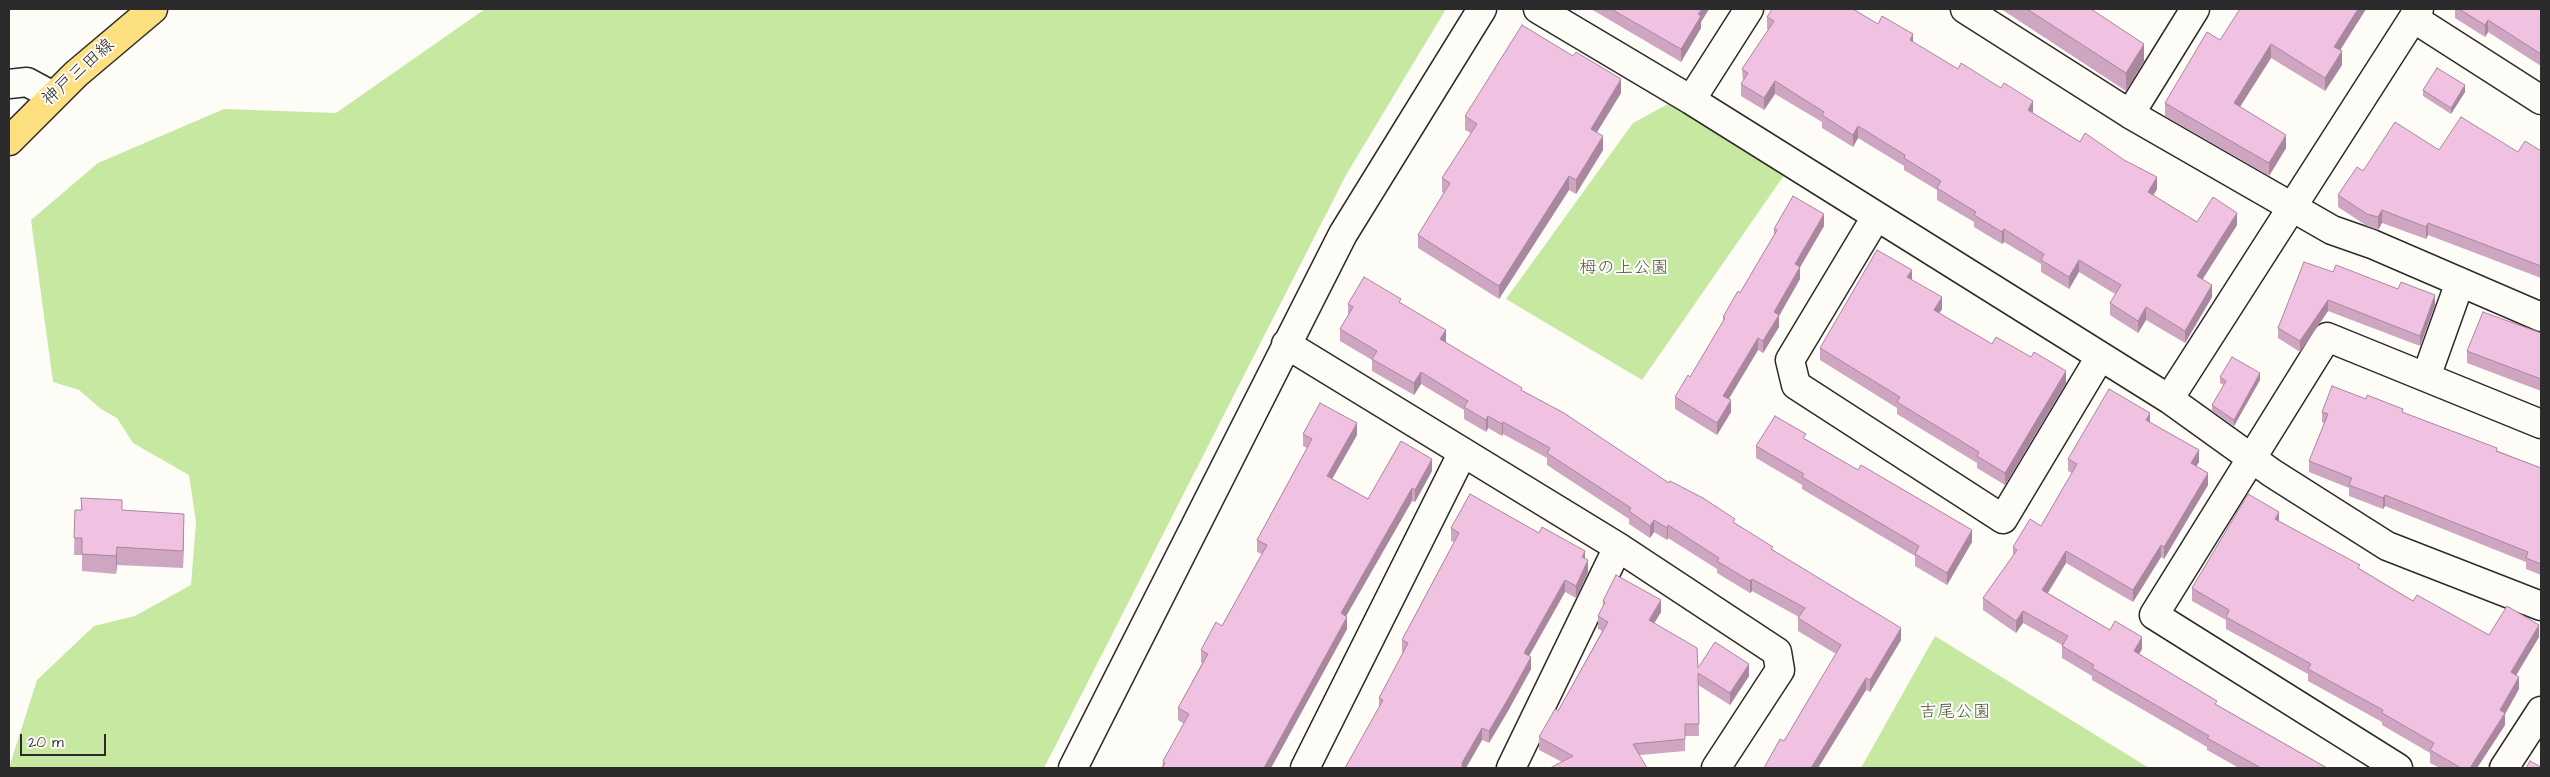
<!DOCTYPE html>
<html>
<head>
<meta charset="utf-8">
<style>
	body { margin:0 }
	#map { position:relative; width:2550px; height:777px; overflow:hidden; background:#fdfcf7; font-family:"Architects Daughter",sans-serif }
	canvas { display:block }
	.frame { position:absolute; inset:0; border:10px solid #2b2b2b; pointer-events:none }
	.scale { position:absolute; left:20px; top:734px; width:86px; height:22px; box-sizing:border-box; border:2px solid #2b2b2b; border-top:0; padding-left:6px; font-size:15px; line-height:18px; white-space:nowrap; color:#2b2b2b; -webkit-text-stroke:4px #fdfcf7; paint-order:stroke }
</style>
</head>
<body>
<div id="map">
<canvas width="2550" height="777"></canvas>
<div class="frame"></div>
<div class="scale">20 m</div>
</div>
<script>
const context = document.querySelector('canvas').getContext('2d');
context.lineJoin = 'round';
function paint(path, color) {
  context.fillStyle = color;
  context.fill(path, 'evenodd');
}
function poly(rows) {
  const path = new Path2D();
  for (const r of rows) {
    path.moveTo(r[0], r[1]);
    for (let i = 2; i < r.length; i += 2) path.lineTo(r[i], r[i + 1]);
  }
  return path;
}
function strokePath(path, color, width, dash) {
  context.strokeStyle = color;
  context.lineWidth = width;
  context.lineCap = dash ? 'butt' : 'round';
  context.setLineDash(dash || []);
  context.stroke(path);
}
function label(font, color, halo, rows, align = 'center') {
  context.font = font + ' "Architects Daughter","Klee One",sans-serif';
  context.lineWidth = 4;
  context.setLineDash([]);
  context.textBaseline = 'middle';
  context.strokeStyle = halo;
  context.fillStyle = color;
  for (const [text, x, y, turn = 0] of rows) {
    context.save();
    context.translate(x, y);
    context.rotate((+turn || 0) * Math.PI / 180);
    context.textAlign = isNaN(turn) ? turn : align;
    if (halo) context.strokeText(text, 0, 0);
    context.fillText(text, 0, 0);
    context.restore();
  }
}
const green = poly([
	[485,9,1446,9,1346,175,1044,768,9,768,37,680,94,626,135,616,191,585,196,522,189,475,133,443,117,418,101,409,79,390,53,382,31,220,98,163,224,109,336,113],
	[1668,104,1787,171,1642,380,1506,299,1633,123],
	[1935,636,2149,768,1861,768]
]);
const minor = poly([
	[1538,9,1691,100,2169,399,2419,9],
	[1965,9,2130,114,2332,230,2372,244,2541,317],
	[2413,18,2541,100],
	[9,84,27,82,53,96],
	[1691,100,1749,9],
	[2130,114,2195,9],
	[1876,217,1790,360,1796,385,2003,519,2100,357],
	[1286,344,1618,547,1777,652,1780,670,1716,768],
	[2426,377,2460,282],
	[2169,399,2272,473,2387,546,2541,606],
	[1073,768,1343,234,1482,9],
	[1305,768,1463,452],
	[1511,768,1618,547],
	[2398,768,2154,615,2327,337,2541,424],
	[2504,768,2541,711]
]);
const major = poly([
	[9,141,76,74,153,9]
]);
const wall = poly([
	[1591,9,1709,9,1701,22,1701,28,1681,62],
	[2001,9,2091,9,2144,61,2126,91],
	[2240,9,2366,9,2340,50,2342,65,2325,91,2271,58,2240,107,2286,148,2269,176,2165,116,2165,103,2220,40],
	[2455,9,2541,9,2541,66,2488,32,2485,37,2455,18],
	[1767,17,1878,24,1913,42,1958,69,2033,113,2157,189,2153,195,2197,222,2237,225,2202,280,2212,297,2185,343,2146,320,2138,333,2110,315,2110,303,2115,294,2079,272,2069,289,2041,272,2041,264,2004,242,2002,244,1974,227,1974,222,1937,200,1937,190,1904,170,1904,166,1858,138,1853,147,1822,128,1822,122,1775,94,1764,110,1741,96,1741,84,1743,82,1742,69,1769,30,1767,29],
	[2423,90,2465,92,2451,114,2423,96],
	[1621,93,1597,132,1603,150,1576,194,1569,190,1499,299,1418,248,1418,235,1444,193,1442,192,1442,178,1471,133,1465,130,1465,116],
	[2439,150,2518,152,2541,151,2541,278,2428,235,2426,239,2382,223,2378,230,2367,226,2338,207,2338,195,2363,171],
	[1824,226,1800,267,1800,279,1779,316,1779,327,1763,353,1758,350,1729,399,1731,412,1717,435,1675,409,1675,397,1690,377,1723,322,1723,317,1740,293,1774,235,1774,229],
	[2333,272,2435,305,2420,346,2328,311,2300,352,2278,338,2278,328],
	[1912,280,1942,309,1939,313,1992,344,2066,383,2005,485,1977,468,1977,463,1897,414,1897,408,1820,360,1820,348],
	[1401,303,1446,342,1445,342,1669,483,1735,523,1773,550,1901,640,1870,692,1866,690,1818,768,1764,768,1784,741,1836,654,1798,631,1798,618,1799,617,1752,591,1750,593,1717,573,1717,569,1668,538,1667,540,1654,532,1650,538,1629,524,1629,519,1547,465,1547,458,1503,434,1502,436,1488,428,1486,432,1464,419,1464,410,1421,384,1414,395,1372,371,1372,360,1340,341,1340,329,1348,316,1348,304],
	[2541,333,2541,391,2467,363,2467,351],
	[2220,377,2260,380,2234,426,2212,411,2212,405,2224,385,2220,383],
	[2322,412,2403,413,2541,468,2541,575,2526,569,2526,562,2385,506,2383,509,2349,496,2349,488,2309,472,2309,461,2325,424,2322,422],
	[2150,422,2199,462,2196,466,2208,485,2164,559,2161,557,2133,602,2066,563,2048,593,2142,649,2139,654,2217,705,2327,768,2239,768,2207,750,2207,747,2092,680,2092,676,2062,658,2062,645,2023,623,2016,633,1983,610,1983,598,2013,556,2013,547,2041,526,2072,473,2068,471,2068,459],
	[1303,434,1357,435,1332,479,1368,499,1432,471,1415,502,1412,501,1346,616,1347,629,1271,768,1162,768,1163,761,1184,724,1178,720,1178,708,1202,663,1201,662,1201,650,1222,626,1262,554,1257,552,1257,540,1307,448,1303,446],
	[1806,439,1972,542,1947,585,1915,566,1915,556,1802,489,1802,485,1756,458,1756,446],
	[81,498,122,510,184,531,183,568,117,565,116,574,82,571,82,555,74,555,75,510,81,510],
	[2279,521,2413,601,2489,635,2539,637,2516,675,2519,689,2505,714,2505,725,2477,768,2440,768,2430,763,2430,753,2382,725,2382,722,2308,681,2308,674,2226,629,2226,620,2192,601,2192,588],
	[1451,528,1585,559,1588,572,1576,598,1565,592,1529,656,1531,669,1508,711,1489,743,1482,740,1466,768,1345,768,1379,708,1379,698,1403,653,1402,652,1402,640,1454,542,1451,541],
	[1603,601,1661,612,1654,623,1698,668,1749,676,1730,705,1698,685,1699,736,1685,736,1685,751,1562,762,1539,750,1539,737,1558,711,1602,631,1598,629,1598,616,1603,606]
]);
const shadedWall = poly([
	[1702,9,1709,9,1701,22,1701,28,1681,62,1681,49],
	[2358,9,2366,9,2334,60,2334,47],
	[2488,20,2488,32,2485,37,2485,25],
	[1913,34,1913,47,1910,40],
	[2144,44,2144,61,2126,91,2126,73],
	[2271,44,2271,58,2234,116,2234,103],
	[2342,51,2342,65,2325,91,2325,78],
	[1621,79,1621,93,1591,142,1591,129],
	[1775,81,1775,94,1764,110,1764,98],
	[2465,85,2465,92,2451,114,2451,108],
	[2033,101,2033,113,2028,110],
	[1858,126,1858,138,1853,147,1853,135],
	[2286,135,2286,148,2269,176,2269,163],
	[1603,136,1603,150,1576,194,1576,180],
	[1569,176,1569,190,1499,299,1499,286],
	[2157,177,2157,189,2148,204,2148,192],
	[2382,210,2382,223,2378,230,2378,217],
	[2237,213,2237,225,2197,288,2197,276],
	[1824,214,1824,226,1795,276,1795,264],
	[2428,223,2428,235,2426,239,2426,227],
	[2004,229,2004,242,2002,244,2002,232],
	[2079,260,2079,272,2069,289,2069,277],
	[1800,267,1800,279,1779,316,1779,327,1763,353,1763,341,1774,312],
	[1912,270,1912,282,1907,277],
	[2212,285,2212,297,2185,343,2185,331],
	[2435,295,2435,305,2420,346,2420,336],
	[1942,297,1942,309,1934,322,1934,310],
	[2328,300,2328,311,2300,352,2300,341],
	[2146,307,2146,320,2138,333,2138,321],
	[1446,330,1446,342,1440,351,1440,339],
	[1758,338,1758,350,1723,408,1723,396],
	[2066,371,2066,383,2005,485,2005,473],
	[1421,372,1421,384,1414,395,1414,383],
	[2260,373,2260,380,2234,426,2234,420],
	[1731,400,1731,412,1717,435,1717,423],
	[2150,413,2150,425,2146,420],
	[1488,416,1488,428,1486,432,1486,420],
	[1503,422,1503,434,1502,436,1502,424],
	[1357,423,1357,435,1327,488,1327,476],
	[2199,450,2199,462,2191,475,2191,463],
	[1432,459,1432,471,1415,502,1415,490],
	[2208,473,2208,485,2164,559,2164,547],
	[1412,488,1412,501,1341,625,1341,613],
	[2385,495,2385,506,2383,509,2383,498],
	[2279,512,2279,524,2275,519],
	[184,514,184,531,183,568,183,551],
	[1654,520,1654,532,1650,538,1650,526],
	[1668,525,1668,538,1667,540,1667,528],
	[1972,530,1972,542,1947,585,1947,573],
	[2161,545,2161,557,2133,602,2133,590],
	[117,547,117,565,116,574,116,556],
	[1585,551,1585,563,1582,557],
	[2066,551,2066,563,2042,602,2042,590],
	[1588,560,1588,572,1576,598,1576,586],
	[1752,579,1752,591,1750,593,1750,581],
	[1565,580,1565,592,1524,665,1524,653],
	[1661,600,1661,612,1649,632,1649,620],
	[2023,611,2023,623,2016,633,2016,621],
	[1347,617,1347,629,1271,768,1264,768],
	[2539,625,2539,637,2511,684,2511,672],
	[1901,628,1901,640,1870,692,1870,680],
	[2142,637,2142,649,2134,663,2134,651],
	[1531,657,1531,669,1508,711,1489,743,1489,731],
	[1749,664,1749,676,1730,705,1730,693],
	[2519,677,2519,689,2505,714,2505,725,2477,768,2470,768,2500,710],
	[1866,678,1866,690,1818,768,1811,768],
	[1482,728,1482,740,1466,768,1462,768,1462,763]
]);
const building = poly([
	[1611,9,1702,9,1698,14,1701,16,1681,49,1611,9],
	[1772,9,1853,9,1878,24,1882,16,1913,34,1910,40,1958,69,1961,63,2001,88,2004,83,2033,101,2028,110,2080,142,2085,133,2124,160,2157,177,2148,192,2197,222,2213,197,2237,213,2197,276,2212,285,2185,331,2146,307,2138,321,2110,303,2121,285,2079,260,2069,277,2041,260,2044,254,2004,229,2002,232,1974,215,1976,212,1937,188,1941,181,1904,158,1905,155,1858,126,1853,135,1822,115,1824,112,1775,81,1764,98,1741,84,1748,73,1742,69,1774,21,1767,17,1772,9],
	[2027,9,2091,9,2144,44,2126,73,2027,9],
	[2240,9,2358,9,2334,47,2342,51,2325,78,2271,44,2234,103,2286,135,2269,163,2165,103,2207,32,2220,40,2240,9],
	[2459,9,2541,9,2541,54,2488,20,2485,25,2459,9],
	[1522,25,1573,56,1576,52,1621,79,1591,129,1603,136,1576,180,1569,176,1499,286,1418,235,1450,183,1442,178,1477,124,1465,116,1522,25],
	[2437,68,2465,85,2451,108,2423,90,2437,68],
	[2461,117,2518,152,2525,141,2541,151,2541,266,2428,223,2426,227,2382,210,2378,217,2367,214,2338,195,2357,167,2363,171,2395,122,2439,150,2461,117],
	[1793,196,1824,214,1795,264,1800,267,1774,312,1779,315,1763,341,1758,338,1723,396,1731,400,1717,423,1675,397,1688,375,1690,377,1725,318,1723,317,1738,291,1740,293,1777,230,1774,229,1793,196],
	[1877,250,1912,270,1907,277,1942,297,1934,310,1992,344,1996,337,2031,357,2034,352,2066,371,2005,473,1977,456,1979,452,1897,402,1900,397,1820,348,1877,250],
	[2304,262,2333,272,2336,265,2398,289,2401,282,2435,295,2420,336,2328,300,2300,341,2278,328,2304,262],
	[1364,277,1401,299,1399,302,1446,330,1440,339,1522,388,1521,390,1564,413,1669,483,1670,481,1703,498,1735,519,1733,522,1773,547,1771,549,1901,628,1870,680,1866,678,1811,768,1764,768,1780,739,1784,741,1841,645,1798,618,1805,608,1752,579,1750,581,1717,561,1719,558,1668,525,1667,528,1654,520,1650,526,1629,511,1631,508,1547,453,1550,448,1503,422,1502,424,1488,416,1486,420,1464,407,1468,401,1421,372,1414,383,1372,359,1377,351,1340,329,1353,307,1348,304,1364,277],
	[2483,312,2541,333,2541,379,2467,351,2483,312],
	[2232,357,2260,373,2234,420,2212,405,2226,381,2220,377,2232,357],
	[2332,386,2366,399,2367,395,2403,409,2402,412,2497,448,2496,451,2541,468,2541,564,2526,558,2528,552,2385,495,2383,498,2349,485,2352,478,2309,461,2328,414,2322,412,2332,386],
	[2109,389,2150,413,2146,420,2199,450,2191,463,2208,473,2164,547,2161,545,2133,590,2066,551,2042,590,2110,630,2115,621,2142,637,2134,651,2217,701,2215,704,2327,768,2261,768,2207,738,2209,736,2092,668,2094,665,2062,646,2068,636,2023,611,2016,621,1983,598,2017,550,2013,547,2030,519,2041,526,2077,464,2068,459,2109,389],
	[1320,403,1357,423,1327,476,1368,499,1401,441,1432,459,1415,490,1412,488,1341,613,1347,617,1264,768,1162,768,1165,763,1163,761,1189,714,1178,708,1208,654,1201,650,1216,622,1222,626,1267,545,1257,540,1312,439,1303,434,1320,403],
	[1775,416,1806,434,1803,438,1858,470,1861,465,1972,530,1947,573,1915,554,1919,546,1802,477,1804,474,1756,446,1775,416],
	[1470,494,1539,533,1542,527,1585,551,1582,557,1588,560,1576,586,1565,580,1524,653,1531,657,1508,699,1489,731,1482,728,1462,763,1462,768,1345,768,1383,700,1379,698,1408,643,1402,640,1459,533,1451,528,1470,494],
	[2248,494,2279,512,2275,519,2360,565,2358,568,2413,601,2417,595,2489,635,2507,606,2539,625,2511,672,2519,677,2500,710,2505,713,2470,768,2461,768,2430,750,2434,743,2382,713,2383,710,2308,669,2311,664,2226,617,2229,610,2192,588,2248,494],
	[81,498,122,500,122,510,184,514,183,551,117,547,116,556,82,554,82,538,74,538,75,510,82,510,81,498],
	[1616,575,1661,600,1649,620,1697,648,1698,668,1715,642,1749,664,1730,693,1698,673,1699,724,1685,724,1685,739,1633,744,1647,768,1550,768,1573,756,1539,737,1555,709,1558,711,1608,622,1598,616,1605,602,1603,601,1616,575],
	[2530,761,2541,767,2541,768,2526,768,2530,761]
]);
const streetNames = [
	["神戸三田線",79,73,-42]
];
const parkNames = [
	["栂の上公園",1624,269],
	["吉尾公園",1955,713]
];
paint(green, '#c7e8a1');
strokePath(minor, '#2b2b2b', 31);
strokePath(major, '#2b2b2b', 31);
strokePath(minor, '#fdfcf7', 28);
strokePath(major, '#fce080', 28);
paint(wall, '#cfa6c2');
paint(shadedWall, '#a9879e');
paint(building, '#f1c1e2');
strokePath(building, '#a9879e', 1);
label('18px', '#2b2b2b', '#fdfcf7', streetNames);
label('18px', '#525a48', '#fdfcf7', parkNames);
</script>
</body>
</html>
